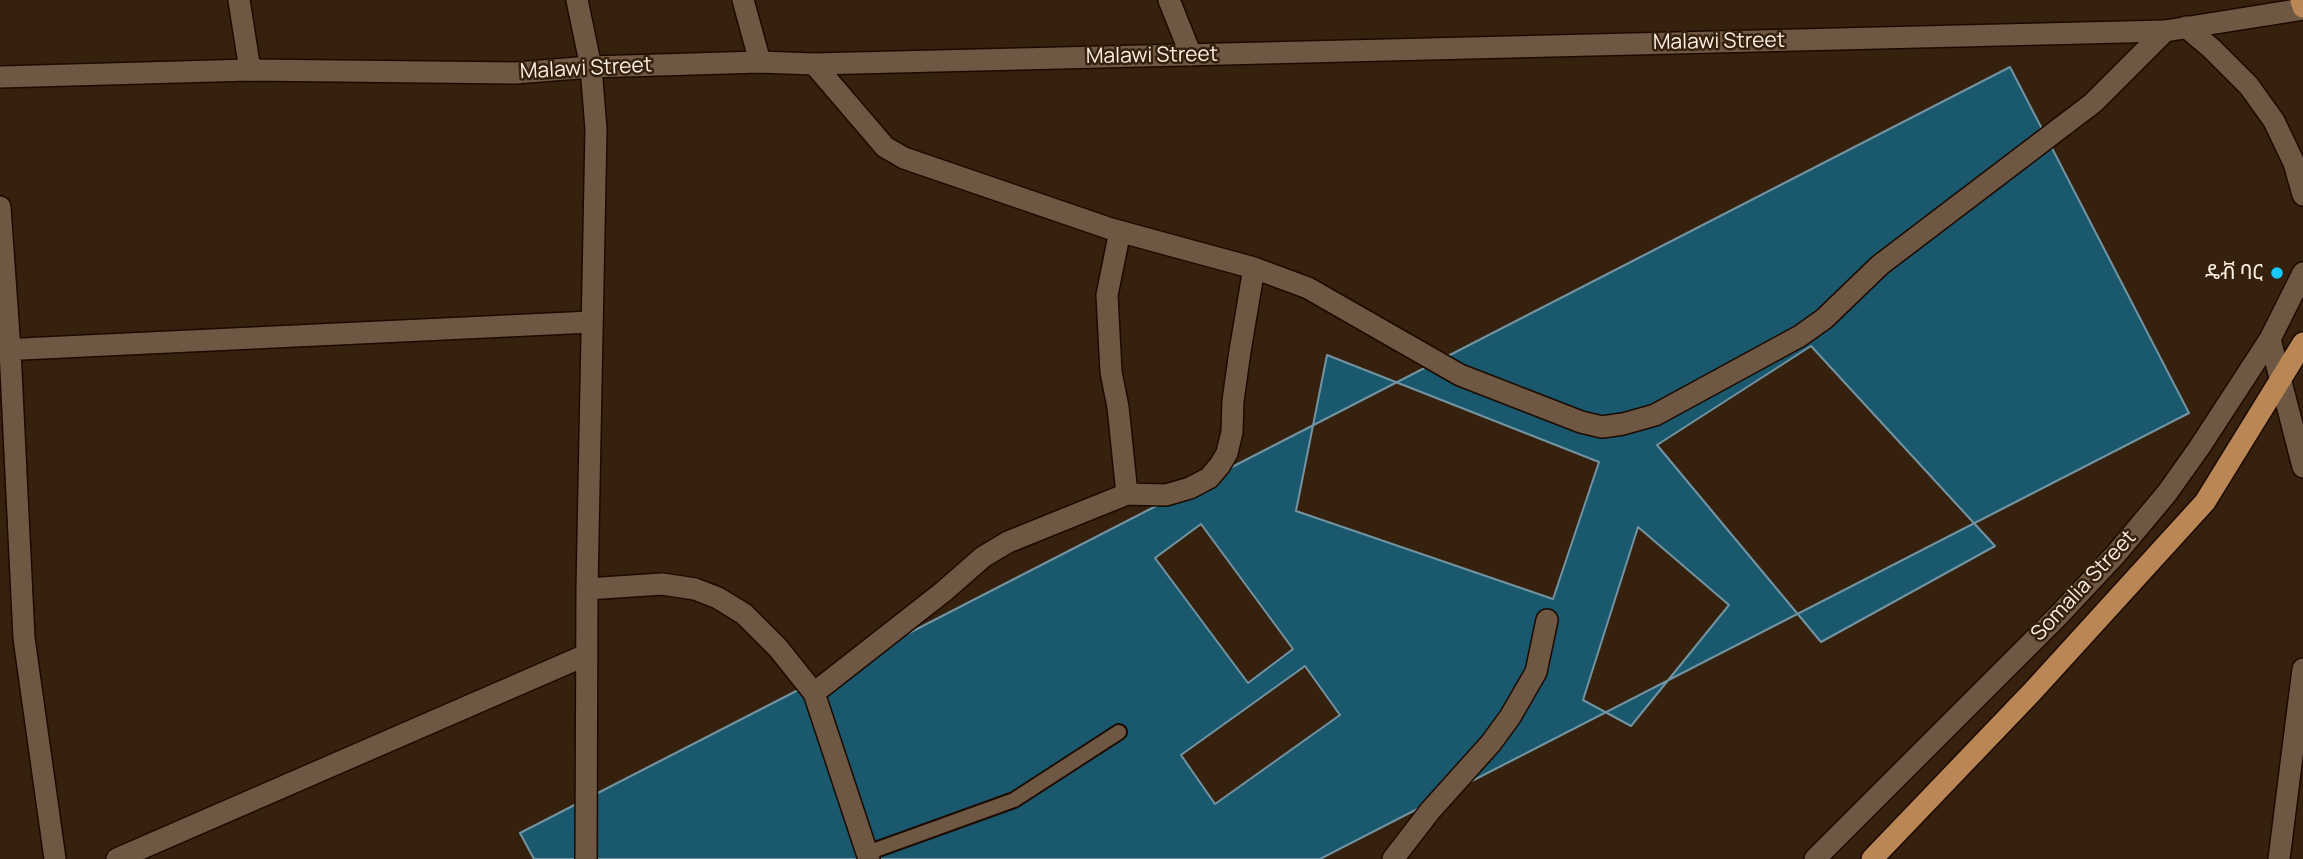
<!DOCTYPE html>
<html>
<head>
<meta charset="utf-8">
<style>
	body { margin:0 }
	canvas { display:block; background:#35210e }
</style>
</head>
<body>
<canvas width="2303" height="859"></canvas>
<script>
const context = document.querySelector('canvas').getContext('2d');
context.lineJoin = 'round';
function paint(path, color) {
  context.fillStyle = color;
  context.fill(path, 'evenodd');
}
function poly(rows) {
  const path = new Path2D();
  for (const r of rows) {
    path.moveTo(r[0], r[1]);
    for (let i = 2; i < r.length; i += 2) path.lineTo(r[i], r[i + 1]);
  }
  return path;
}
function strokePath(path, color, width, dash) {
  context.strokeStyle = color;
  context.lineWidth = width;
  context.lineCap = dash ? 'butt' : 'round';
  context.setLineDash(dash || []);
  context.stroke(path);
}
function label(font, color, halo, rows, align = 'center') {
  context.font = font + ' Manrope,"Noto Sans Ethiopic",sans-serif';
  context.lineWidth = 5;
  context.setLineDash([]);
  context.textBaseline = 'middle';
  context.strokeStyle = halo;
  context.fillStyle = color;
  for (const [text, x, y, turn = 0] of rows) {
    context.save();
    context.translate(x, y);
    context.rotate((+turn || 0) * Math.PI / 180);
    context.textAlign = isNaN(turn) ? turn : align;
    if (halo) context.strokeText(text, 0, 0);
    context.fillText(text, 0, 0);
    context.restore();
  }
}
const building = poly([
	[2010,67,2189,413,1320,859,534,859,520,833,2010,67],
	[1811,346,1995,546,1821,642,1657,445,1811,346],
	[1327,355,1599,462,1553,599,1296,511,1327,355],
	[1201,524,1293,649,1248,683,1155,558,1201,524],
	[1638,527,1729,605,1631,726,1583,700,1638,527],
	[1305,666,1340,715,1215,804,1181,755,1305,666]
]);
const lane = poly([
	[867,853,1014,800,1119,732]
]);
const street = poly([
	[239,0,250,70],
	[577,0,591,67,596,129,587,589,586,859],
	[743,0,760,62],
	[1169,0,1191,55],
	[814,64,885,147,904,158,1111,229,1254,268,1308,288,1460,375,1581,422,1602,427,1623,424,1655,415,1800,336,1824,319,1880,265,2093,103,2165,31],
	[0,207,10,350,24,638,55,859],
	[1120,231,1107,295,1111,372,1118,407,1127,494],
	[2270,339,2303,467],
	[0,350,591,322],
	[587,589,662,584,695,589,718,598,744,614,778,648,814,693,869,859],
	[814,693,943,592,983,557,1008,542,1127,494,1166,495,1190,488,1209,478,1220,465,1227,453,1232,432,1233,401,1240,351,1254,268],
	[117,859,586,655],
	[1393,859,1430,811,1491,743,1510,717,1536,672,1547,620],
	[2279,859,2303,669]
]);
const secondary = poly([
	[2186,27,2211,48,2249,86,2274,121,2294,163,2303,195],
	[0,77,250,70,515,73,591,67,760,62,814,64,2165,31,2303,9],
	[1815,859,2059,615,2116,554,2167,493,2199,448,2270,339,2303,273]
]);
const primary = poly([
	[2301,0,2303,7],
	[1872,859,2032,692,2205,502,2303,343]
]);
const markers = [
	[2277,273,7,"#18cafc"]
];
const streetNames = [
	["Malawi Street",1719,42,-1],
	["Malawi Street",1152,56,-1],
	["Malawi Street",586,69,-3],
	["Somalia Street",2084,586,-47]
];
const poiNames = [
	["ዴቭ ባር",2263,273]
];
paint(building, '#1a586d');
strokePath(building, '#7294a2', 2);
strokePath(lane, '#1c0a00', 18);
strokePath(street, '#1c0a00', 24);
strokePath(secondary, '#1c0a00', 24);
strokePath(primary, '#1c0a00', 24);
strokePath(lane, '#6e5743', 14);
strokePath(street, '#6e5743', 21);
strokePath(secondary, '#6e5743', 21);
strokePath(primary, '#ba8656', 21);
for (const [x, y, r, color] of markers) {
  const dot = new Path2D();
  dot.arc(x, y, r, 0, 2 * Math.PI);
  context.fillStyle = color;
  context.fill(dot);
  strokePath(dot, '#35210e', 2.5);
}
label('21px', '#fbeee2', '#35210e', streetNames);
label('21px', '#fbeee2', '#35210e', poiNames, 'right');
</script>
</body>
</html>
